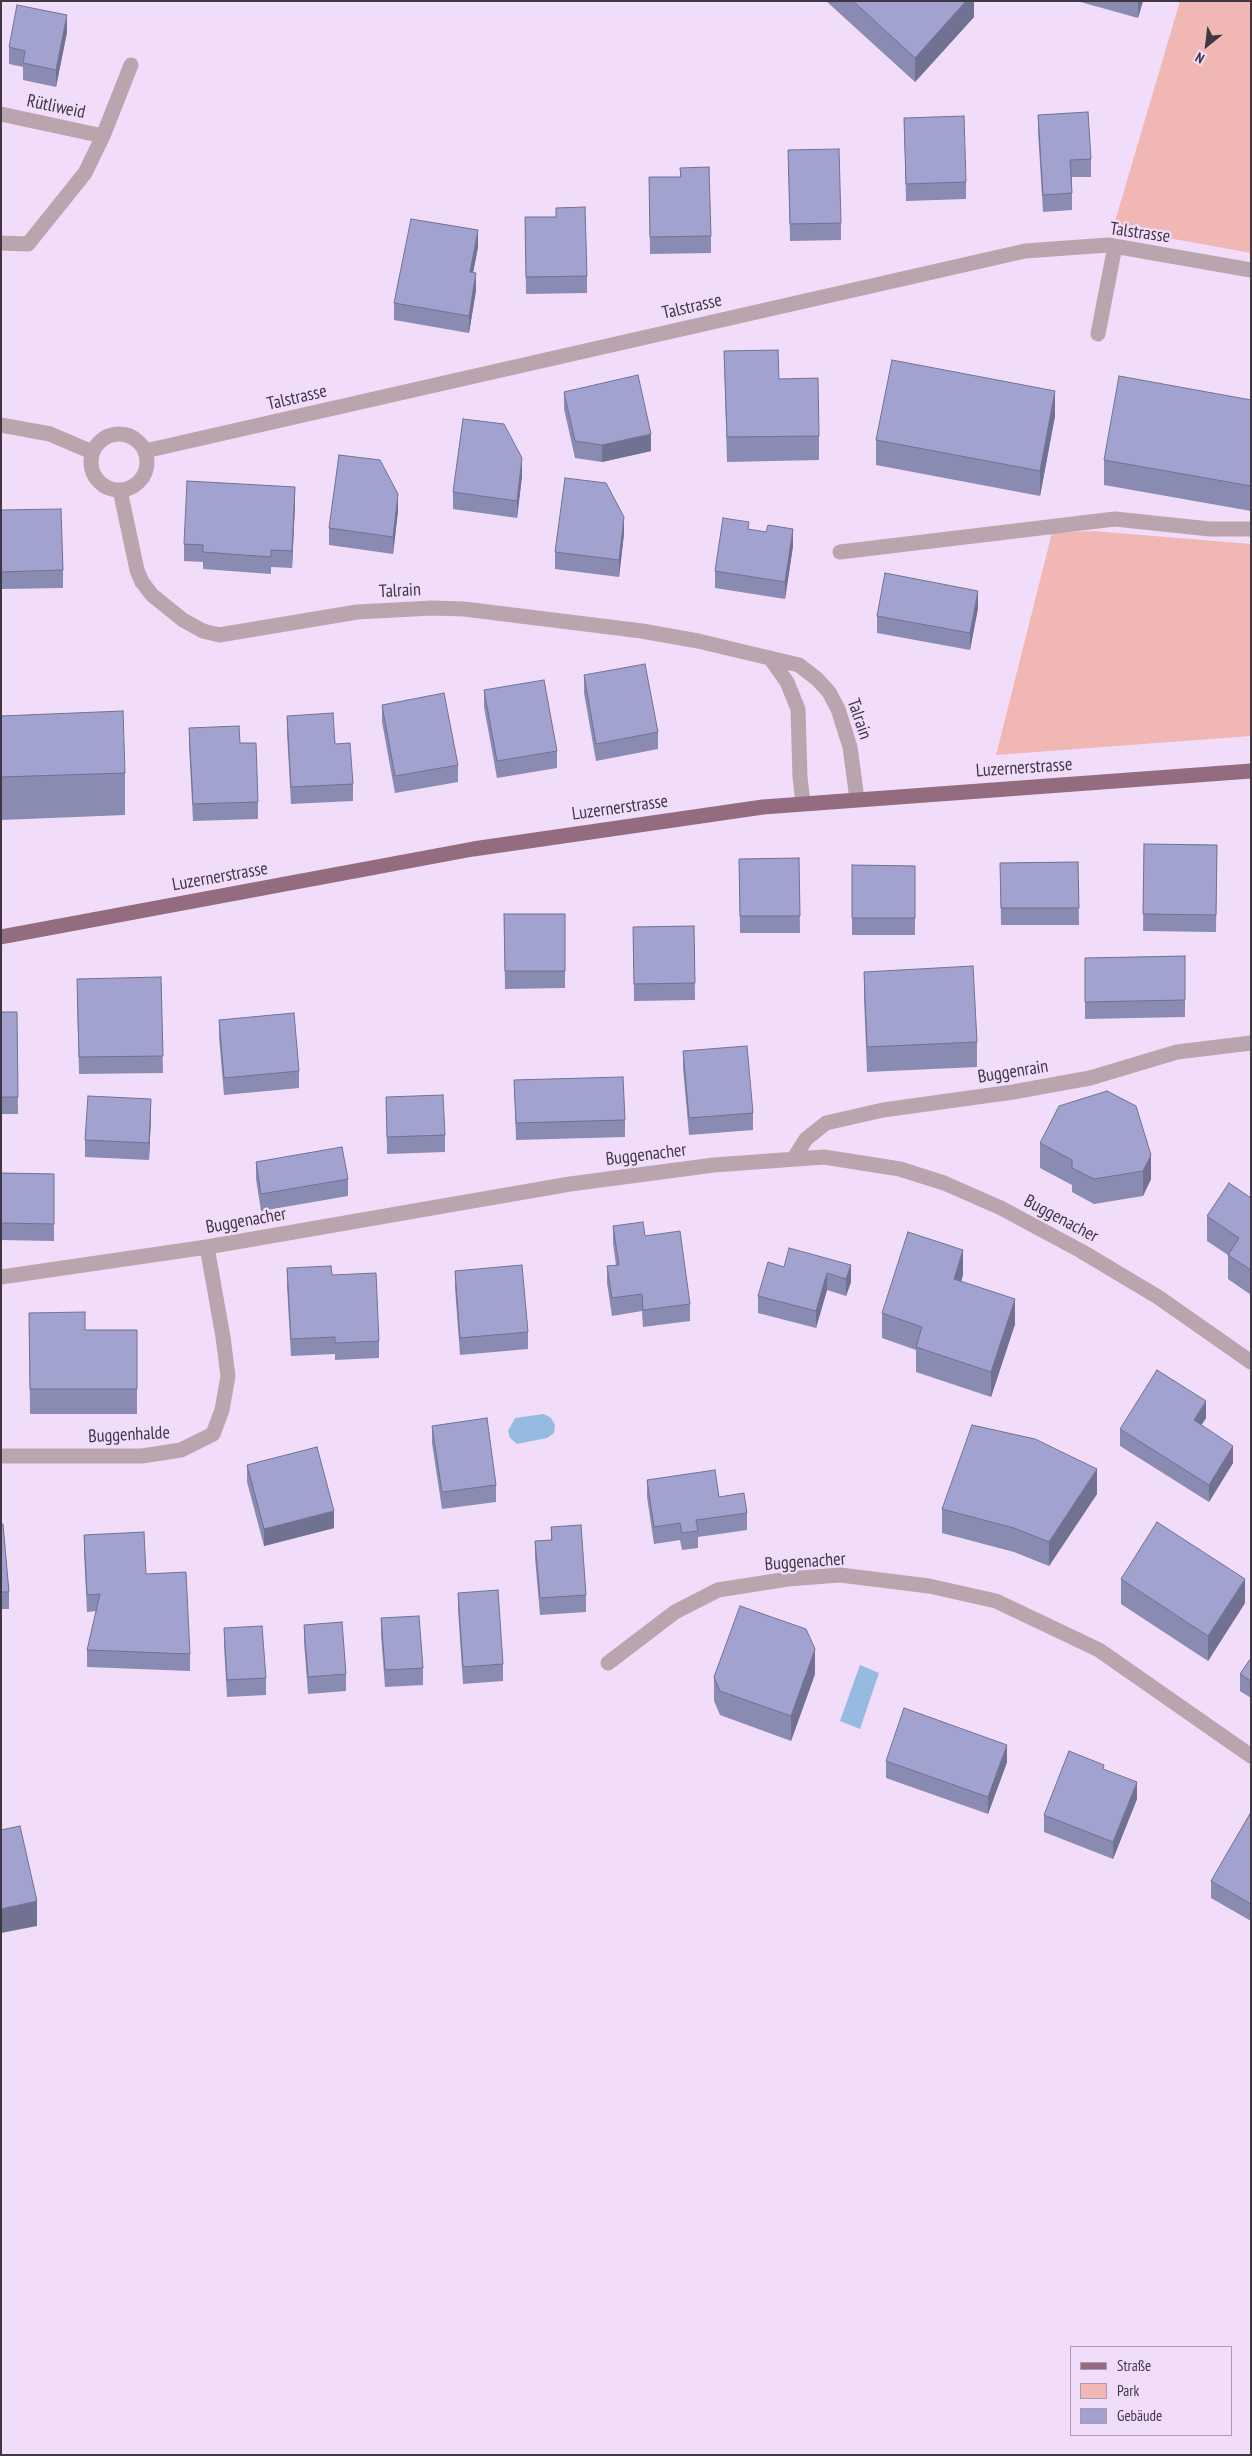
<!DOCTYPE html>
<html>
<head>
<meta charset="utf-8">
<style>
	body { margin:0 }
	#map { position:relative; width:1252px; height:2456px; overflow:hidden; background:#f1ddfa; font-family:"PT Sans Narrow",sans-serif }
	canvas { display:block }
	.frame { position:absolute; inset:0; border:2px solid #3f3742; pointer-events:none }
	.legend { position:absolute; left:1070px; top:2346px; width:162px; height:90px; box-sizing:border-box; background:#f1ddfa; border:1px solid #aa9bb0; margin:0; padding:6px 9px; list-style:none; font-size:15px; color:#3f3742 }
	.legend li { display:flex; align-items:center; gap:10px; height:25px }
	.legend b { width:25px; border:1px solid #aa9bb0 }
	.north { position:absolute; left:1182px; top:20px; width:50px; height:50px; -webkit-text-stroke:4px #f1ddfa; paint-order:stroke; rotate:209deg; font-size:14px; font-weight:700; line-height:20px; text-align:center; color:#3f3742 }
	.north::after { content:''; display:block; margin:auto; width:18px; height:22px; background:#3f3742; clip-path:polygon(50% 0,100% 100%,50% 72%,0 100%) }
</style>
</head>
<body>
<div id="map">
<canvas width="1252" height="2456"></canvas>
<div class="frame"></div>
<ul class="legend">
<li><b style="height:6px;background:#936c80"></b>Straße</li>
<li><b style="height:14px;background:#f0b7b5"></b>Park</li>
<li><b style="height:14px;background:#a1a2d0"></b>Gebäude</li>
</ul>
<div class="north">N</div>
</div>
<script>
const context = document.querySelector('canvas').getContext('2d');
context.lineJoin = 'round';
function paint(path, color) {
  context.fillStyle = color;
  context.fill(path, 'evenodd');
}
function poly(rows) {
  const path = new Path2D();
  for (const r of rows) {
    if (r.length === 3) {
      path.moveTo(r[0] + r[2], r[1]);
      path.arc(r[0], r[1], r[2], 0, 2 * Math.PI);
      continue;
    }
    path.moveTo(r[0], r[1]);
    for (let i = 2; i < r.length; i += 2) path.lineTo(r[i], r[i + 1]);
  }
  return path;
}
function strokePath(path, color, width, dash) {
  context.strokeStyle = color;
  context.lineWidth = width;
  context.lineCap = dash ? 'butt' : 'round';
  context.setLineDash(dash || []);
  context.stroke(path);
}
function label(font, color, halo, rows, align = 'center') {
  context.font = font + ' "PT Sans Narrow",sans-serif';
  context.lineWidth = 4.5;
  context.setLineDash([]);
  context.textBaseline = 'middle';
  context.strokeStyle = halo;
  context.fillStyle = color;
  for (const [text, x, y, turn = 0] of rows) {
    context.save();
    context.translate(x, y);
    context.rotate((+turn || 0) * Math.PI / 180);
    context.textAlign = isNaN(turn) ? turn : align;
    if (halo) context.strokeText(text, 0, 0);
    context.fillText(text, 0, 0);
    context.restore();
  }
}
const green = poly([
	[1180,1,1251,1,1251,253,1113,228],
	[1093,531,1251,544,1251,736,996,755,1052,533]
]);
const water = poly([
	[544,1414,551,1418,555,1425,554,1433,547,1438,517,1444,510,1438,508,1431,515,1418],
	[860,1665,879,1673,860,1729,840,1721]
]);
const minor = poly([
	[1,114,103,136],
	[1,243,28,244,85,173,103,136,131,65],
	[1098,334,1115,246],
	[1,425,50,434,92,452],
	[119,462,28],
	[145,451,1025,251,1108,245,1251,270],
	[120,490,137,570,142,582,152,595,183,620,203,631,219,635,357,612,432,608,464,609,642,631,698,641,799,665,817,679,829,692,838,709,850,747,857,799],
	[840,552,1115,519,1210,529,1251,529],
	[770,658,787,682,798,709,800,777,803,803],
	[794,1158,806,1139,826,1123,883,1110,1013,1092,1090,1078,1177,1052,1251,1043],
	[1,1277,207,1247,570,1184,714,1165,824,1157,900,1169,944,1183,1001,1208,1081,1251,1158,1297,1251,1362],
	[1,1456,142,1456,181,1450,213,1434,222,1410,228,1376,223,1337,207,1247],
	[608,1663,675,1612,718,1590,788,1579,840,1575,929,1586,996,1601,1099,1650,1251,1756]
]);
const major = poly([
	[1,937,473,849,763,807,1251,771]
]);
const wall = poly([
	[826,1,974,1,974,17,915,82],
	[1077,1,1143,1,1138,18],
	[67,32,56,87,23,80,23,67,9,64,9,47],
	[1038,115,1091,159,1091,177,1072,177,1072,210,1043,212,1038,132],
	[904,118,966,182,966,199,906,201],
	[788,150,841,223,841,240,790,241],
	[680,168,711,236,711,253,650,254,649,177,680,177],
	[556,208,587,276,587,293,526,294,525,217,556,217],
	[478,247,473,272,476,290,469,333,394,320,394,303],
	[724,351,779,379,819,436,819,460,727,462],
	[564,392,651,451,602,462,575,458,564,409],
	[1251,400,1251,511,1104,485,1104,460],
	[1055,416,1040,496,876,465,876,440],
	[522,476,517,518,453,509,453,492],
	[295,504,292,568,271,567,271,574,203,569,203,562,184,561,184,544],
	[1,510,63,570,63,588,1,589],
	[398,511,393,554,329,545,329,528],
	[749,529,793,546,785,599,715,588,715,571],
	[624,534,619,577,555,569,555,552],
	[978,608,970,650,877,633,877,616],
	[584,675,658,732,658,749,596,761,584,693],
	[484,690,557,751,557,768,497,778,484,707],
	[382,705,458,765,458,782,395,793,382,722],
	[1,716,125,773,125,815,1,820],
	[287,716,335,744,353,784,353,801,291,804,287,733],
	[189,728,240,743,258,802,258,819,193,821,189,745],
	[1144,844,1217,845,1216,932,1143,931],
	[799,858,800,933,740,933,739,859],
	[1078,862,1079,925,1001,925,1000,863],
	[852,865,915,866,915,935,852,935],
	[504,914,565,914,565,988,505,989],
	[694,926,695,1000,634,1001,633,927],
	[1185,956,1185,1017,1085,1019,1085,958],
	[864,972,977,1042,977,1067,867,1072,864,997],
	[161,977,163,1073,79,1074,77,996],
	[1,1012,17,1012,18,1114,1,1114],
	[219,1020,299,1071,299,1088,224,1095,219,1037],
	[683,1051,753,1113,753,1130,689,1135,683,1068],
	[514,1080,625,1120,625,1137,516,1140],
	[1107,1091,1151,1179,1143,1196,1094,1204,1072,1192,1072,1185,1040,1168,1040,1143],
	[386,1097,445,1135,445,1152,387,1154],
	[151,1116,149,1160,85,1157,85,1140],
	[256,1162,348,1179,348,1196,261,1211,256,1179],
	[1,1173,54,1174,54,1241,1,1240],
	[1251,1198,1251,1295,1228,1279,1228,1255,1207,1241,1207,1216],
	[613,1226,645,1236,690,1304,690,1321,643,1327,642,1311,612,1316,607,1283,607,1266,616,1265,613,1243],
	[851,1265,851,1282,846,1296,827,1290,816,1328,758,1313,758,1296,784,1267],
	[287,1268,332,1275,379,1341,379,1358,335,1360,335,1354,291,1356,287,1286],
	[455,1271,528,1332,528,1349,460,1355,455,1288],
	[963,1275,961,1281,1015,1324,991,1397,916,1372,916,1350,882,1338,882,1313],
	[29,1313,85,1330,137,1330,137,1414,30,1414],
	[1206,1418,1201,1425,1233,1463,1209,1502,1120,1446,1120,1429],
	[432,1426,496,1485,496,1502,442,1509,432,1443],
	[247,1465,334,1528,264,1546,247,1482],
	[647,1480,719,1497,747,1513,747,1530,698,1537,698,1548,682,1550,680,1540,654,1544,647,1497],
	[1097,1494,1049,1566,1014,1552,942,1533,942,1509],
	[1,1524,9,1592,9,1609,1,1609],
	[551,1527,586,1595,586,1612,540,1615,535,1558,535,1541,551,1540],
	[84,1535,146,1574,190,1654,190,1671,87,1667,87,1650,96,1611,87,1612,84,1552],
	[1121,1579,1245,1603,1208,1661,1121,1604],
	[458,1593,503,1664,503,1681,463,1684,458,1610],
	[381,1618,423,1668,423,1685,385,1687,381,1635],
	[304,1625,346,1674,346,1691,308,1694,304,1642],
	[224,1628,266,1678,266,1695,227,1697,224,1645],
	[1251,1658,1251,1698,1240,1691,1240,1674],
	[815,1674,791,1741,720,1715,714,1701,714,1677],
	[886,1761,1007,1762,988,1814,886,1778],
	[1104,1770,1137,1799,1113,1859,1044,1832,1044,1815],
	[1251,1812,1251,1921,1211,1898,1211,1881]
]);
const shadedWall = poly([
	[966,1,974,1,974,17,915,82,915,58],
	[1138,1,1143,1,1138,18],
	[67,15,67,32,56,87,56,70],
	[478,230,478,247,470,289,470,272],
	[476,273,476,290,469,333,469,316],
	[1055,391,1055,416,1040,496,1040,471],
	[651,434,651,451,602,462,602,445],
	[522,458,522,476,517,518,517,501],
	[295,487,295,504,292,568,292,551],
	[398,494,398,511,393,554,393,537],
	[624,517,624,534,619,577,619,560],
	[793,529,793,546,785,599,785,582],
	[978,591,978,608,970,650,970,633],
	[151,1099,151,1116,149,1160,149,1143],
	[1151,1155,1151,1179,1143,1196,1143,1171],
	[963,1250,963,1275,954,1304,954,1279],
	[851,1265,851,1282,846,1296,846,1279],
	[827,1273,827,1290,816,1328,816,1311],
	[1015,1299,1015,1324,991,1397,991,1372],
	[1206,1401,1206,1418,1194,1437,1194,1420],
	[1233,1446,1233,1463,1209,1502,1209,1485],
	[1097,1469,1097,1494,1049,1566,1049,1542],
	[334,1511,334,1528,264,1546,264,1529],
	[1245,1579,1245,1603,1208,1661,1208,1636],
	[815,1649,815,1674,791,1741,791,1716],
	[1007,1745,1007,1762,988,1814,988,1797],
	[1137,1782,1137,1799,1113,1859,1113,1842],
	[37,1901,37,1926,1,1933,1,1909]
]);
const building = poly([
	[853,1,966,1,915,58,853,1],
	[17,5,67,15,56,70,23,63,25,51,9,47,17,5],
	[1088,112,1091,159,1070,160,1072,193,1043,195,1038,115,1088,112],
	[964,116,966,182,906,184,904,118,964,116],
	[839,149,841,223,790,224,788,150,839,149],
	[709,167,711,236,650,237,649,177,681,177,680,168,709,167],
	[585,207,587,276,526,277,525,217,556,217,556,208,585,207],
	[411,219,478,230,470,272,476,273,469,316,394,303,411,219],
	[778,350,779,379,818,378,819,436,727,437,724,351,778,350],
	[892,360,1055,391,1040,471,876,440,892,360],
	[638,375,651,434,602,445,575,441,564,392,638,375],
	[1119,376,1251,400,1251,486,1104,460,1119,376],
	[463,419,504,424,522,458,517,501,453,492,463,419],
	[339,455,380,460,398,494,393,537,329,528,339,455],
	[565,478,606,483,624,517,619,560,555,552,565,478],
	[187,481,295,487,292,551,271,550,271,557,203,552,203,545,184,544,187,481],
	[61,509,63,570,1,572,1,510,61,509],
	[723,518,749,522,748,529,766,532,768,525,793,529,785,582,715,571,723,518],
	[885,573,978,591,970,633,877,616,885,573],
	[645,664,658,732,596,744,584,675,645,664],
	[544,680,557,751,497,761,484,690,544,680],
	[444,693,458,765,395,776,382,705,444,693],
	[123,711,125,773,1,777,1,716,123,711],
	[333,713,335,744,350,743,353,784,291,787,287,716,333,713],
	[239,726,240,743,256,743,258,802,193,804,189,728,239,726],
	[1144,844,1217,845,1216,915,1143,914,1144,844],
	[799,858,800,916,740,916,739,859,799,858],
	[1078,862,1079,908,1001,908,1000,863,1078,862],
	[852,865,915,866,915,918,852,918,852,865],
	[504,914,565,914,565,971,505,971,504,914],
	[694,926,695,983,634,984,633,927,694,926],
	[1185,956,1185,1000,1085,1002,1085,958,1185,956],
	[973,966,977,1042,867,1047,864,972,973,966],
	[161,977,163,1056,79,1057,77,979,161,977],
	[1,1012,17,1012,18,1097,1,1097,1,1012],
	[294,1013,299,1071,224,1078,219,1020,294,1013],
	[747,1046,753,1113,689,1118,683,1051,747,1046],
	[623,1077,625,1120,516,1123,514,1080,623,1077],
	[1107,1091,1136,1106,1151,1155,1143,1171,1094,1179,1072,1168,1072,1160,1040,1143,1059,1106,1107,1091],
	[443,1095,445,1135,387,1137,386,1097,443,1095],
	[88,1096,151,1099,149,1143,85,1140,88,1096],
	[342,1147,348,1179,261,1194,256,1162,342,1147],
	[1,1173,54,1174,54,1224,1,1223,1,1173],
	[1229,1183,1251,1198,1251,1270,1228,1255,1239,1238,1207,1216,1229,1183],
	[643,1222,645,1236,680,1231,690,1304,643,1310,642,1294,612,1298,607,1266,619,1265,613,1226,643,1222],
	[908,1232,963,1250,954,1279,1015,1299,991,1372,916,1347,922,1327,882,1313,908,1232],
	[789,1248,851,1265,846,1279,827,1273,816,1311,758,1296,768,1262,784,1267,789,1248],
	[522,1265,528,1332,460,1338,455,1271,522,1265],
	[331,1266,332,1275,376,1273,379,1341,335,1343,335,1337,291,1339,287,1268,331,1266],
	[85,1312,85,1330,137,1330,137,1389,30,1389,29,1313,85,1312],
	[1157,1370,1206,1401,1194,1420,1233,1446,1209,1485,1120,1429,1157,1370],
	[487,1418,496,1485,442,1492,432,1426,487,1418],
	[972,1425,1035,1439,1097,1469,1049,1542,1014,1528,942,1509,972,1425],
	[317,1447,334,1511,264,1529,247,1465,317,1447],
	[715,1470,719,1497,744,1493,747,1513,696,1520,698,1531,682,1533,680,1523,654,1527,647,1480,715,1470],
	[1157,1522,1245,1579,1208,1636,1121,1579,1157,1522],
	[1,1524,3,1524,9,1592,1,1592,1,1524],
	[581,1525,586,1595,540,1598,535,1541,552,1540,551,1527,581,1525],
	[144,1532,146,1574,186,1572,190,1654,87,1650,100,1594,87,1595,84,1535,144,1532],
	[498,1590,503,1664,463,1667,458,1593,498,1590],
	[740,1606,806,1629,815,1649,791,1716,720,1691,714,1677,740,1606],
	[419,1616,423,1668,385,1670,381,1618,419,1616],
	[342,1622,346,1674,308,1677,304,1625,342,1622],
	[262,1626,266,1678,227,1680,224,1628,262,1626],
	[1251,1658,1251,1681,1240,1674,1251,1658],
	[904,1708,1007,1745,988,1797,886,1761,904,1708],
	[1069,1751,1104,1765,1103,1769,1137,1782,1113,1842,1044,1815,1069,1751],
	[1251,1812,1251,1904,1211,1881,1251,1812],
	[20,1826,37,1901,1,1909,1,1830,20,1826]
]);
const streetNames = [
	["Rütliweid",56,107,12],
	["Talstrasse",1140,233,8],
	["Talstrasse",692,307,-13],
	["Talstrasse",297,398,-13],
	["Talrain",400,591,-3],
	["Talrain",859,719,71],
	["Luzernerstrasse",1024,768,-4],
	["Luzernerstrasse",620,808,-8],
	["Luzernerstrasse",220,877,-10],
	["Buggenrain",1013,1072,-9],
	["Buggenacher",646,1155,-7],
	["Buggenacher",1061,1219,28],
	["Buggenacher",246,1221,-10],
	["Buggenhalde",129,1435,-3],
	["Buggenacher",805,1562,-4]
];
paint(green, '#f0b7b5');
paint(water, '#97bae0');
strokePath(minor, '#baa4ae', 15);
strokePath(major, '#936c80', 15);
paint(wall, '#8a8bb3');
paint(shadedWall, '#717192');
paint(building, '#a1a2d0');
strokePath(building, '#717192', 1);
label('18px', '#3f3742', '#f1ddfa', streetNames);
</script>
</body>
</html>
